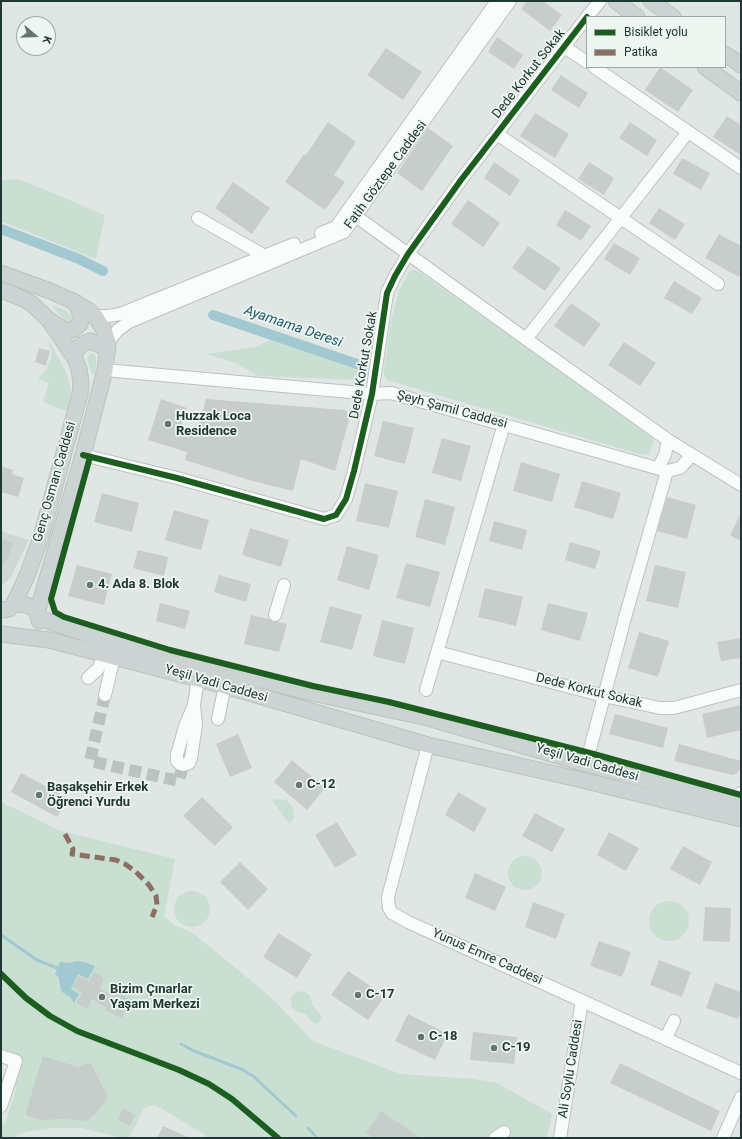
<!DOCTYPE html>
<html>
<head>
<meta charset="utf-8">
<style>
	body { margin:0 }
	#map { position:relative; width:742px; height:1139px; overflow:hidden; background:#e0e6e4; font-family:Roboto,sans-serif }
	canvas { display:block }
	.frame { position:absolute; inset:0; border:2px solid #203733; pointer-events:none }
	.legend { position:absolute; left:586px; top:16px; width:140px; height:52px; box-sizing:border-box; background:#eef6f2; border:1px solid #9caaa6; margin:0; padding:5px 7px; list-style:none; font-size:12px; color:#203733 }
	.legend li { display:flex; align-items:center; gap:8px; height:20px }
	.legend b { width:20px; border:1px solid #9caaa6 }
	.north { position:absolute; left:16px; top:16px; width:40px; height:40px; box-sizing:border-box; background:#eef6f2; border:1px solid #9caaa6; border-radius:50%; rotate:109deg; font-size:11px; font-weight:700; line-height:16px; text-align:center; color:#203733 }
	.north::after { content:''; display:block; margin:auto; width:14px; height:18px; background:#637471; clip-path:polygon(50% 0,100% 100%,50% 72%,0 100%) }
</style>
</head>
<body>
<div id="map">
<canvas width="742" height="1139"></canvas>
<div class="frame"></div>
<ul class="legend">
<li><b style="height:5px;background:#1b5e20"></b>Bisiklet yolu</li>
<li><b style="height:5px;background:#8d6e63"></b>Patika</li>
</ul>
<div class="north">K</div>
</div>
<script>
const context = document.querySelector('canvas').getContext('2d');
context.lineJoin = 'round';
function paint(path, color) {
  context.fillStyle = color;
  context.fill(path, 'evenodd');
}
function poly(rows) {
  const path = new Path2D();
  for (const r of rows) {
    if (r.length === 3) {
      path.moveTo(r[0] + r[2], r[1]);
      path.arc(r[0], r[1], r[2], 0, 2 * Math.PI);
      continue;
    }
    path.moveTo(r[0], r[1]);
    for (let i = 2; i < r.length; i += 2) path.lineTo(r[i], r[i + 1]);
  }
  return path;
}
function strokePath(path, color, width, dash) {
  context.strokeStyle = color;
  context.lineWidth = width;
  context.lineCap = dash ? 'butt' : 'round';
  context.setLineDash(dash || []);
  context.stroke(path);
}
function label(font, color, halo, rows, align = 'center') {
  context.font = font + ' Roboto,sans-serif';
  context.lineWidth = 3.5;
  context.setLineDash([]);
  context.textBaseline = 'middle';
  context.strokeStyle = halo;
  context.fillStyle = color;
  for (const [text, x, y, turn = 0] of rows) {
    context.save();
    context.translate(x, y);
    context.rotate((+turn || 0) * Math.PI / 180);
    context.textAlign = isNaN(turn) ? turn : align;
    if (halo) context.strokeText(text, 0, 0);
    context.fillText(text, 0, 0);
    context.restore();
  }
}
const built = poly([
	[1,531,29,540,10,579,1,586]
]);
const green = poly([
	[19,179,105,215,96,259,1,221,1,180],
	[415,270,421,273,652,437,654,441,649,454,644,455,632,452,387,380,384,376,384,366,391,322,399,290,410,271],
	[54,306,63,309,72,316,74,319,70,322,66,321,53,307],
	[47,337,66,372,71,390,70,413,43,402,49,383,38,379,46,370,51,359,52,353],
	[270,340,362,370,358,380,258,376,236,363,206,354,256,347],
	[90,354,94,354,96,356,96,373,92,374,87,358],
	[276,799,286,800,293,807,294,817,290,824,272,801],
	[1,802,61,831,175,859,164,916,176,926,193,933,273,999,313,1041,401,1074,474,1079,497,1083,552,1114,547,1138,207,1138,202,1133,155,1105,144,1108,129,1138,122,1138,81,1128,53,1128,25,1132,12,1138,1,1138,1,1124,5,1123,16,1089,14,1083,21,1060,1,1052],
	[525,873,17],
	[192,909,18],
	[669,921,20],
	[302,991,305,992,311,997,312,1004,321,1015,322,1018,318,1024,312,1022,306,1014,296,1012,291,1006,291,999,292,996,295,993]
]);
const water = poly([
	[77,961,84,962,95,966,88,979,78,974,71,989,79,994,74,1003,70,997,62,992,60,987,59,978,55,974,60,962,70,963]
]);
const stream = poly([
	[1,935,37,960,57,968],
	[181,1044,194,1051,241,1069,253,1076,296,1116],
	[308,1128,317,1138]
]);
const canal = poly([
	[1,229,79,259,103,271],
	[213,315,363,366]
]);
const building = poly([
	[527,1,543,1,562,15,550,31,521,9],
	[497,37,523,55,514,69,488,52],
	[386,48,422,72,403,100,367,75],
	[660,67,693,90,678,112,645,90],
	[561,75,588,93,579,108,551,90],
	[535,113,569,134,555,158,520,136],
	[727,116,741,125,741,155,713,137],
	[328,122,356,142,334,175,345,182,325,210,285,182,304,154,306,155],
	[630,122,657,140,647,156,619,138],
	[428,128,453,146,422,191,397,173],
	[682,158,710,173,701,190,673,174],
	[494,162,520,180,510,196,484,178],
	[589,162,614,178,604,195,578,179],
	[233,182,270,208,252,234,215,208],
	[468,200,500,223,483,247,451,224],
	[659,208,685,224,675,240,649,223],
	[565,210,591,226,581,241,556,225],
	[719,234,741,246,741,273,739,277,705,258],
	[614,243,640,258,630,275,604,259],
	[528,246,561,268,545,291,512,268],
	[674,281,702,298,692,314,664,298],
	[571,303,601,324,584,347,554,326],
	[624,342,656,363,640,386,608,365],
	[39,348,50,351,46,366,35,362],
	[161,399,187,408,181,427,197,432,206,399,345,410,350,416,335,471,301,459,293,491,249,480,185,460,187,452,148,440],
	[383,421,414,428,405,464,374,456],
	[442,438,471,446,461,481,432,473],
	[521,462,560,474,552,502,513,491],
	[1,466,13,470,12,474,24,478,18,497,1,492],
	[582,481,621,493,613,519,574,507],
	[365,483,398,491,389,528,356,521],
	[102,493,139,503,132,532,94,522],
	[667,497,696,505,687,539,657,531],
	[425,499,455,507,445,545,415,537],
	[174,510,209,520,201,550,165,540],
	[741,513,741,541,730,535],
	[494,521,527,530,522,550,489,541],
	[250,528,289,540,281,567,242,555],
	[1,539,13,543,9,555,1,569],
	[570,542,601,551,595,569,565,560],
	[347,546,379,555,369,590,337,580],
	[138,550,168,557,164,576,133,568],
	[406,563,440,572,430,607,396,598],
	[77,565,112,574,104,605,68,596],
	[655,565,686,572,678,608,646,601],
	[219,575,251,584,246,602,214,592],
	[485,588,523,597,516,626,478,617],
	[160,603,190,611,185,629,156,621],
	[548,603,588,613,580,641,541,630],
	[330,606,362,615,352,650,320,642],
	[251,615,269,619,273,622,278,622,287,624,279,652,244,644],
	[382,620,414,628,405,664,373,656],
	[639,632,669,641,658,677,628,668],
	[741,638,741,658,721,661,717,642],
	[741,705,741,730,707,738,702,714],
	[615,714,668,728,663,748,609,734],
	[238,734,252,768,230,777,216,744],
	[679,744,741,761,740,769,737,773,732,775,674,761],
	[292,760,325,788,307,810,274,782],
	[21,773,68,798,57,817,11,792],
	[458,792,487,809,474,832,445,815],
	[202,797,233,827,215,846,183,816],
	[535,813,565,829,552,852,522,836],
	[337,822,357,855,335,868,315,835],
	[609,832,639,848,626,871,597,855],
	[683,846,712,862,700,885,670,869],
	[240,862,268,889,248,910,220,882],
	[475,873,506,887,495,911,465,898],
	[533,902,565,914,556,939,525,927],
	[705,907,731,908,730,942,703,941],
	[278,933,312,954,297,978,263,957],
	[599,941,631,952,622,977,590,966],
	[659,960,691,972,682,997,650,985],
	[94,971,104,978,100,988,112,995,115,991,131,1000,121,1018,105,1010,106,1007,92,999,87,1009,76,1003,82,993,73,987,79,976,89,981],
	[348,971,385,996,368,1020,331,995],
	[715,983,741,992,741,1011,738,1019,706,1008],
	[408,1014,448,1034,435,1060,395,1041],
	[473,1032,517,1037,514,1064,470,1060],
	[43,1056,78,1067,84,1064,91,1064,108,1097,97,1113,86,1121,65,1119,41,1120,25,1115],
	[620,1063,720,1111,711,1131,610,1083],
	[123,1108,135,1115,130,1126,118,1119],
	[381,1111,421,1138,373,1138,366,1133],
	[163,1126,190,1138,157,1138]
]);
const minorTunnel = poly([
	[105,695,90,761,179,781,185,757]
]);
const minor = poly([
	[587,17,600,1],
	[564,47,587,62],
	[594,67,741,168],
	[497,134,718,284],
	[350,212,526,339,668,440,741,485],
	[198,218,265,256,268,261],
	[321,233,336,227,497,1],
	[95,316,108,316,120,314,294,244],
	[526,339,688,132],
	[108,342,118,330,129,322,344,232,510,1],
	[105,370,372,394,391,393,667,471,680,468,692,455],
	[83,455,177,478,324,519,336,515,346,499,354,471,372,394,387,293,395,276,408,254,461,180,587,17],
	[658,468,665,455,668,440],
	[275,615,284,585],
	[437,652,604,696,660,708,674,708,741,690],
	[88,678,98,669,101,663,103,654],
	[426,690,504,424],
	[105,695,114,657],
	[193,711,198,679],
	[218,719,225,686],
	[428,745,388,897,389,908,392,913,408,922,741,1073],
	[177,755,185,726,194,705,196,725,191,758],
	[586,764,626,614,667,471],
	[724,800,732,798,741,793],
	[666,1038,674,1021],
	[1,1056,16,1061,1,1106],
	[495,1138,504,1132],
	[560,1138,582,1001],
	[723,1138,741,1097]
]);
const major = poly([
	[616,1,637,17],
	[651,1,673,17],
	[725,54,741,65],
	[705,67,741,93],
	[1,273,50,291,75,302,89,311,95,316,104,330,108,342,105,370,83,455,37,613],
	[1,290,24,299,32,304,48,319,74,357,79,369,81,383,80,394,41,537,27,576,13,605],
	[51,321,63,329,69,331,74,329,80,324,82,317,75,302],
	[74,357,77,349,83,344,90,341,100,345,108,350],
	[1,610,9,609,13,605,24,604,34,608,37,613,39,621],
	[39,618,113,643,312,693,428,718,586,764,741,805],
	[1,634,49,640,225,686,428,745,582,780,741,819]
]);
const minorBridge = poly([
	[177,755,177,761,180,764,184,765,189,763,191,758]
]);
const quiet = poly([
	[65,834,73,849,72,854,116,860,125,864,136,872,149,885,156,896,157,905,152,917]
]);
const cycleway = poly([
	[83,455,177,478,324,519,336,515,346,499,354,471,372,394,387,293,395,276,408,254,461,180,587,17],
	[90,457,51,599,55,612,64,617,170,650,313,686,389,702,590,753,741,795],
	[1,974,26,998,50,1016,77,1031,179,1070,209,1084,232,1099,278,1138]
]);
const markers = [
	[168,424,4,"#637471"],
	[90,585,4,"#637471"],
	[299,785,4,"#637471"],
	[39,795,4,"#637471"],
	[358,995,4,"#637471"],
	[102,997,4,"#637471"],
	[421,1037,4,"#637471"],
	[494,1048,4,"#637471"]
];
const streetNames = [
	["Dede Korkut Sokak",529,74,-52],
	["Fatih Göztepe Caddesi",386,175,-54],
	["Dede Korkut Sokak",364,365,-80],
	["Şeyh Şamil Caddesi",452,410,15],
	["Genç Osman Caddesi",55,482,-74],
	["Yeşil Vadi Caddesi",216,684,16],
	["Dede Korkut Sokak",589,691,14],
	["Yeşil Vadi Caddesi",587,763,16],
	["Yunus Emre Caddesi",487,957,24],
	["Ali Soylu Caddesi",571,1069,-81]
];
const poiNames = [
	["Huzzak Loca",176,417],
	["Residence",176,432],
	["4. Ada 8. Blok",98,585],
	["C-12",307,785],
	["Başakşehir Erkek",47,788],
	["Öğrenci Yurdu",47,803],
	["Bizim Çınarlar",110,990],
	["Yaşam Merkezi",110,1005],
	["C-17",366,995],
	["C-18",429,1037],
	["C-19",502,1048]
];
const waterNames = [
	["Ayamama Deresi",293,327,19]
];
paint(built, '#ced7d4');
paint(green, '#c9dfd2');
paint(water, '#a2c8d2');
strokePath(stream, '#a2c8d2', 3);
strokePath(canal, '#a2c8d2', 10);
paint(building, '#c7cdcb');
strokePath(minorTunnel, '#bac3c1', 12, [12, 6]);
strokePath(minor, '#bdc2c1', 14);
strokePath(major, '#bbc3c1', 17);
strokePath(minor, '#fafbfb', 12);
strokePath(major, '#ccd3d2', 15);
strokePath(minorBridge, '#bdc2c1', 14, []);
strokePath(minorBridge, '#fafbfb', 12);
strokePath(quiet, '#8d6e63', 5, [10, 5]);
strokePath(cycleway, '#1b5e20', 6);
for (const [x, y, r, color] of markers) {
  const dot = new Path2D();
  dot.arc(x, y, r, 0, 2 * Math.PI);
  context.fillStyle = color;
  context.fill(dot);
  strokePath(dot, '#eef6f2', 1.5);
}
label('13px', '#203733', '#eef6f2', streetNames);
label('bold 13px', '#203733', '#eef6f2', poiNames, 'left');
label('italic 14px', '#1f5a6e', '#eef6f2', waterNames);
</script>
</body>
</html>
